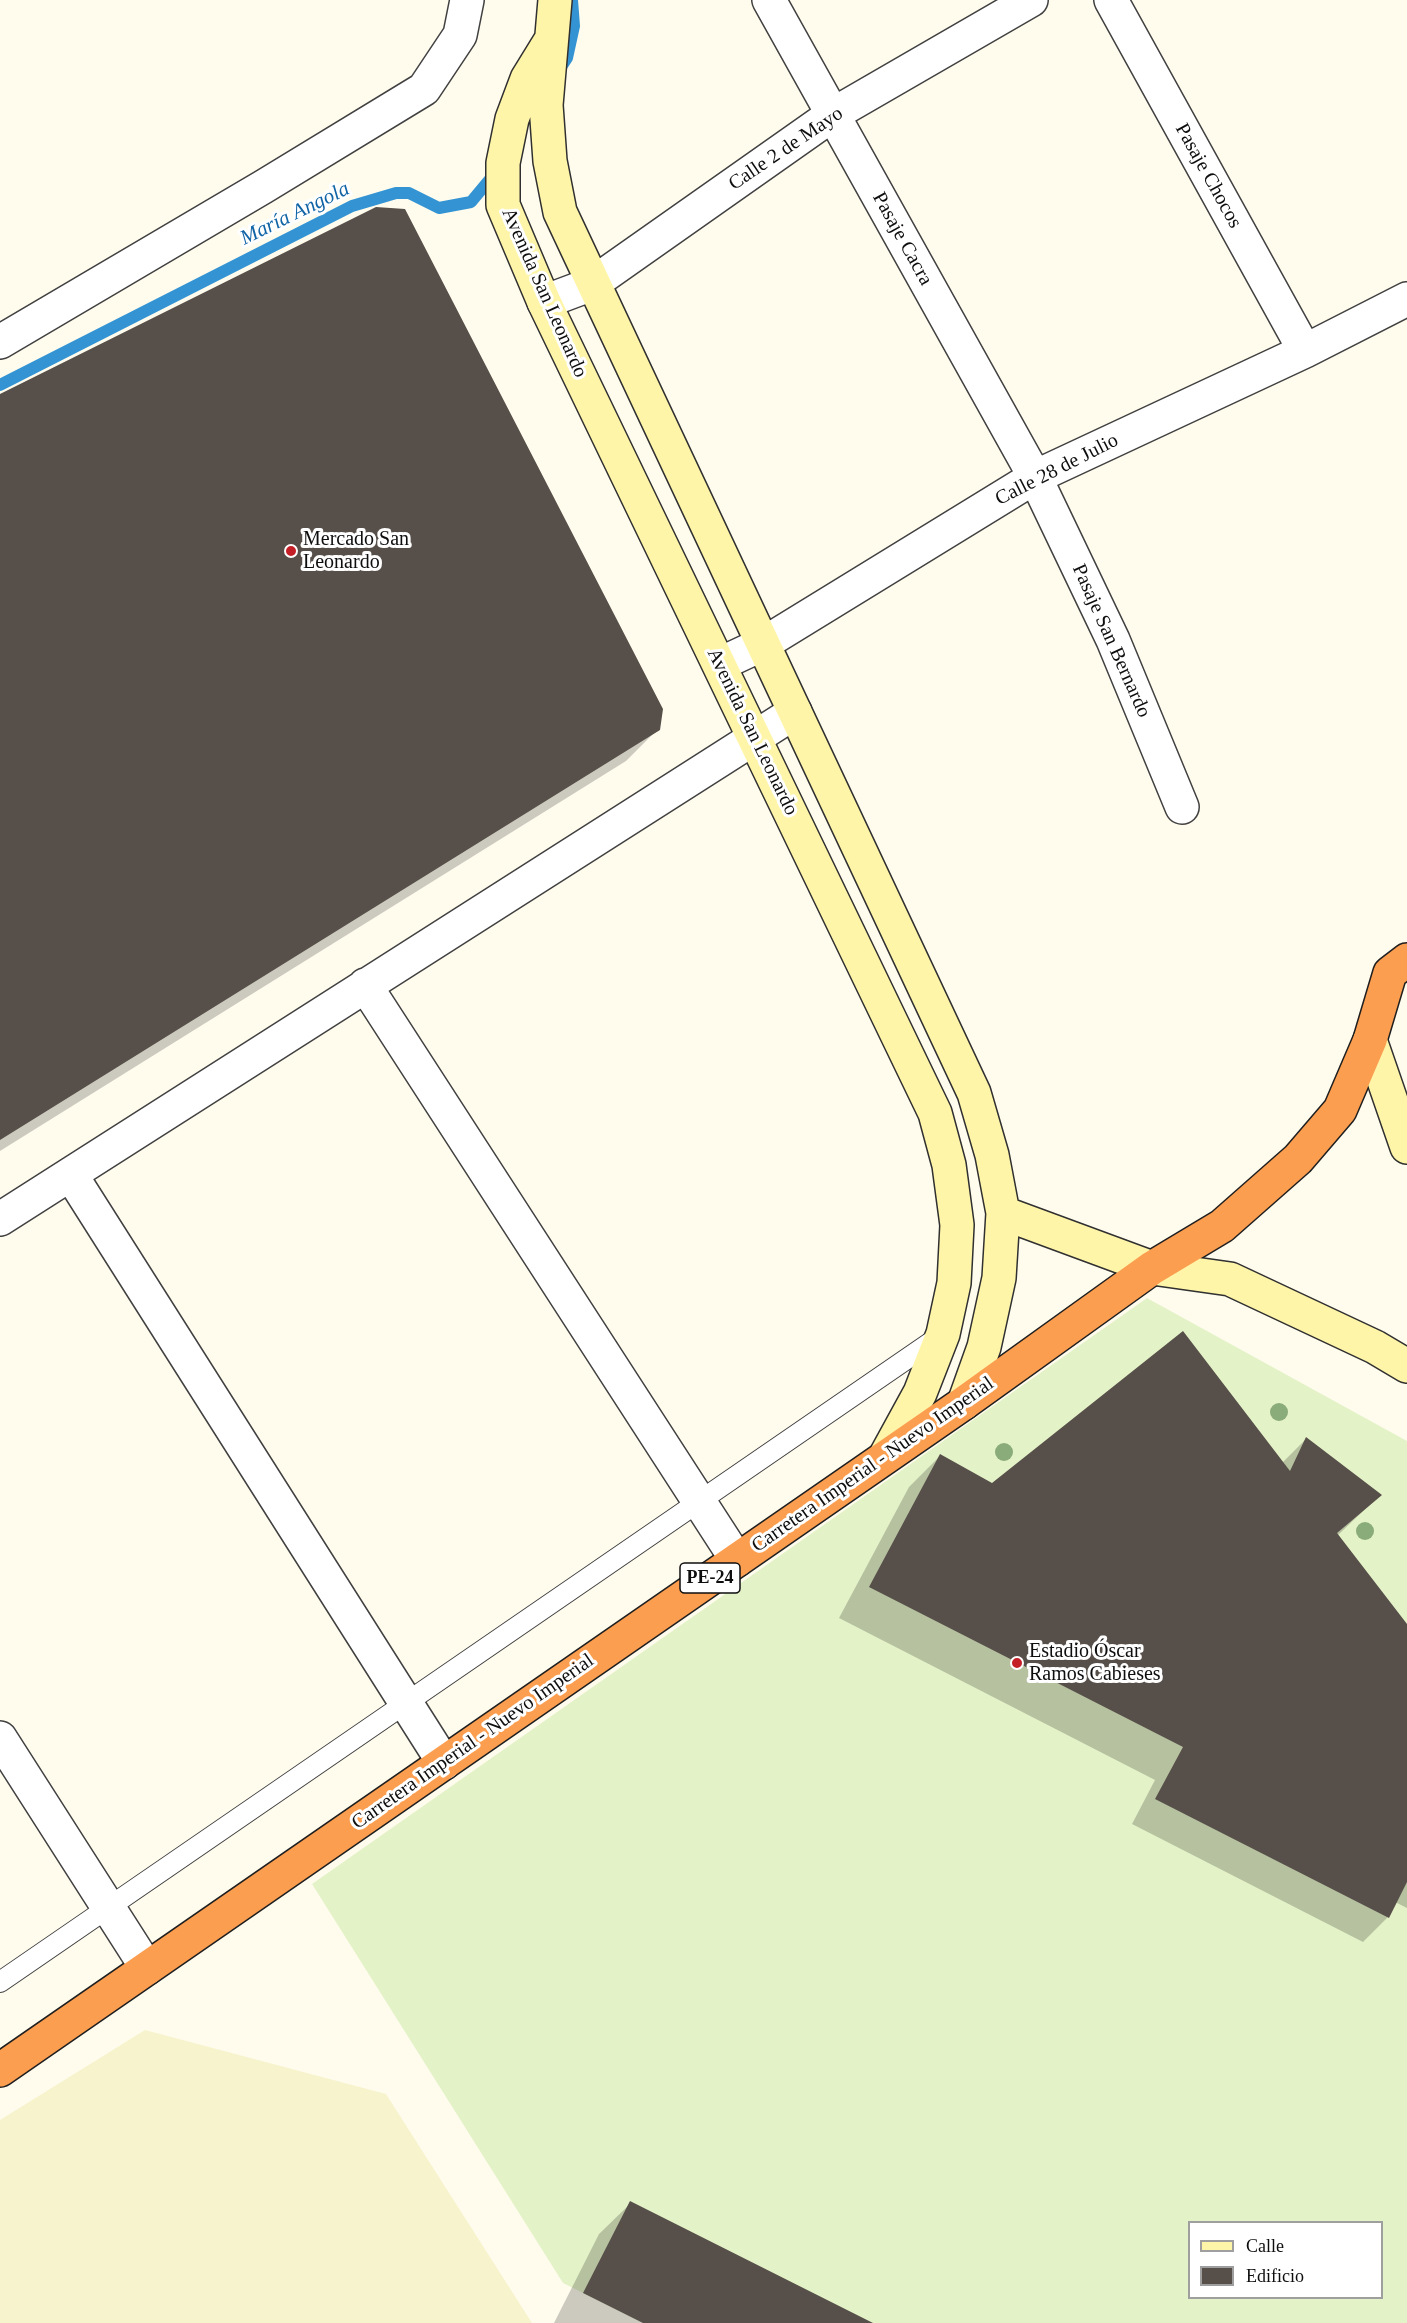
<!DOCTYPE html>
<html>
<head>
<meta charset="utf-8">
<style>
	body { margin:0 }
	#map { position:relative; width:1407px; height:2323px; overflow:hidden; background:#fffcee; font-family:"Times New Roman",serif }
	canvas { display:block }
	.legend { position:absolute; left:1188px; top:2221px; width:195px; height:78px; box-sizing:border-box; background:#fff; border:2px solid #9f9f9f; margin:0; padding:8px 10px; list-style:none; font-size:18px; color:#0e0e0e }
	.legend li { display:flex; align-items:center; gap:12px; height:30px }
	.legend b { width:30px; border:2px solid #9f9f9f }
</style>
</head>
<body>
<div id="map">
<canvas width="1407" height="2323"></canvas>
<ul class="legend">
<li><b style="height:8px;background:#fff5a9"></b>Calle</li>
<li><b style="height:16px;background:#574f49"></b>Edificio</li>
</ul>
</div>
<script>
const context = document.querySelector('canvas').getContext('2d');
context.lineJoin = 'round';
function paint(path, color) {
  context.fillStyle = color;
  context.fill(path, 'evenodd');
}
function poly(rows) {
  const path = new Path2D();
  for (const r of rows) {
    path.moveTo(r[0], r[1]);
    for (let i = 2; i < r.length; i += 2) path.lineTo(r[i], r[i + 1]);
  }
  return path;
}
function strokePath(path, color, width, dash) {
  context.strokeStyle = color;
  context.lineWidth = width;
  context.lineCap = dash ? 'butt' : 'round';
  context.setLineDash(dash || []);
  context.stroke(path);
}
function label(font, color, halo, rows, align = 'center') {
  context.font = font + ' "Times New Roman",serif';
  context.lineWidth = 6;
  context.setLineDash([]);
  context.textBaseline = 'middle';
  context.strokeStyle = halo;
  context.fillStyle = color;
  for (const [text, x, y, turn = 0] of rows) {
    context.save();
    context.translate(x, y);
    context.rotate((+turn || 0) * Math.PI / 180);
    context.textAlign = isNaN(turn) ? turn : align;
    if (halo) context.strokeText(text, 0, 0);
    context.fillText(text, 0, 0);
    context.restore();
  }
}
const farmland = poly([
	[145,2030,386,2094,532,2323,0,2323,0,2120]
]);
const pitch = poly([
	[1147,1298,1407,1441,1407,2323,643,2323,563,2283,312,1884],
	[1190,2222,1382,2222,1382,2298,1190,2298]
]);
const shadow = poly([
	[0,396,658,729,626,761,0,1151],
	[1306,1439,1380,1495,1337,1536,1407,1627,1407,1908,1395,1902,1388,1917,1363,1942,1132,1824,1155,1780,839,1618,909,1487,940,1456,992,1485,1282,1463],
	[631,2203,869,2323,554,2323,599,2234]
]);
const stream = poly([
	[557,73,567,58,574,26,572,0],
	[0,385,352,206,396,193,409,193,439,208,471,202,496,172]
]);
const building = poly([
	[376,207,405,209,663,709,660,730,0,1140,0,394],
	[1183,1331,1290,1471,1306,1437,1382,1495,1337,1533,1407,1624,1407,1882,1389,1918,1155,1799,1183,1747,869,1587,940,1454,992,1483],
	[630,2201,873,2323,643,2323,583,2293]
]);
const lane = poly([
	[0,1982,940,1336]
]);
const street = poly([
	[769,0,1035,477,1113,640,1182,807],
	[1111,0,1305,351],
	[544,302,592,284,832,115,1031,0],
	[0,342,263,187,424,89,460,35,467,0],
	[720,664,763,644,1035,477,1305,351,1407,299],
	[365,985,737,1560],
	[71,1175,444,1763],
	[0,1219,795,712],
	[0,1738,147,1968]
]);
const secondary = poly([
	[555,0,546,105,550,161,560,212,974,1093,992,1155,1003,1213,999,1278,984,1347,964,1403],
	[551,40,527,79,512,119,503,163,503,205,544,302,935,1113,949,1165,957,1225,954,1283,943,1334,920,1393,885,1457],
	[1370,1040,1407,1147],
	[1003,1213,1152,1268,1230,1279,1375,1347,1407,1366]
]);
const highway = poly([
	[0,2070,964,1403,1152,1268,1222,1226,1298,1159,1340,1110,1370,1040,1390,973,1407,960]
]);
const trees = [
	[1279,1412],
	[1004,1452],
	[1365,1531]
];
const markers = [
	[291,551,6,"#c41f27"],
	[1017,1663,6,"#c41f27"]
];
const shields = [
	[710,1578,60]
];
const shieldNames = [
	["PE-24",710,1578]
];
const streetNames = [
	["Calle 2 de Mayo",786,149,-34],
	["Pasaje Chocos",1208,176,61],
	["Pasaje Cacra",902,239,61],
	["Avenida San Leonardo",544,293,66],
	["Calle 28 de Julio",1057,470,-27],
	["Pasaje San Bernardo",1111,641,66],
	["Avenida San Leonardo",752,732,64],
	["Carretera Imperial - Nuevo Imperial",873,1465,-35],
	["Carretera Imperial - Nuevo Imperial",473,1742,-35]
];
const poiNames = [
	["Mercado San",303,540],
	["Leonardo",303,563],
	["Estadio Óscar",1029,1652],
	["Ramos Cabieses",1029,1675]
];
const waterNames = [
	["María Angola",295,214,-26]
];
paint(farmland, '#f6f3cd');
paint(pitch, '#e4f2c8');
paint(shadow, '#0003');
strokePath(stream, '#3494d3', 12);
paint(building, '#574f49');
strokePath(lane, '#414141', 22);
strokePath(street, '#414141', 36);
strokePath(secondary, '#303030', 36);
strokePath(highway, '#1f1f1f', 36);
strokePath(lane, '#fff', 20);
strokePath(street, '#fff', 33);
strokePath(secondary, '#fff5a9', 33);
strokePath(highway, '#fb9e50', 33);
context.fillStyle = '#8aab7a';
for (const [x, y] of trees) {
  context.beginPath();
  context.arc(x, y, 9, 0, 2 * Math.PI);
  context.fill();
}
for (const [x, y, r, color] of markers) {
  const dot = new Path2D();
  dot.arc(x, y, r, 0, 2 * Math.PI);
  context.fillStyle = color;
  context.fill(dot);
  strokePath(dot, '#fff', 2);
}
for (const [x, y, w] of shields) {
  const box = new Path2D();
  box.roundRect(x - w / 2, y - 15, w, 30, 4.5);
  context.fillStyle = '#fff';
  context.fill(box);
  strokePath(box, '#0e0e0e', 1.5);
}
label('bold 18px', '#0e0e0e', null, shieldNames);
label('20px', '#0e0e0e', '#fff', streetNames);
label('20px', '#0e0e0e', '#fff', poiNames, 'left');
label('italic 21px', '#1164a5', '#fff', waterNames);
</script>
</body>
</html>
